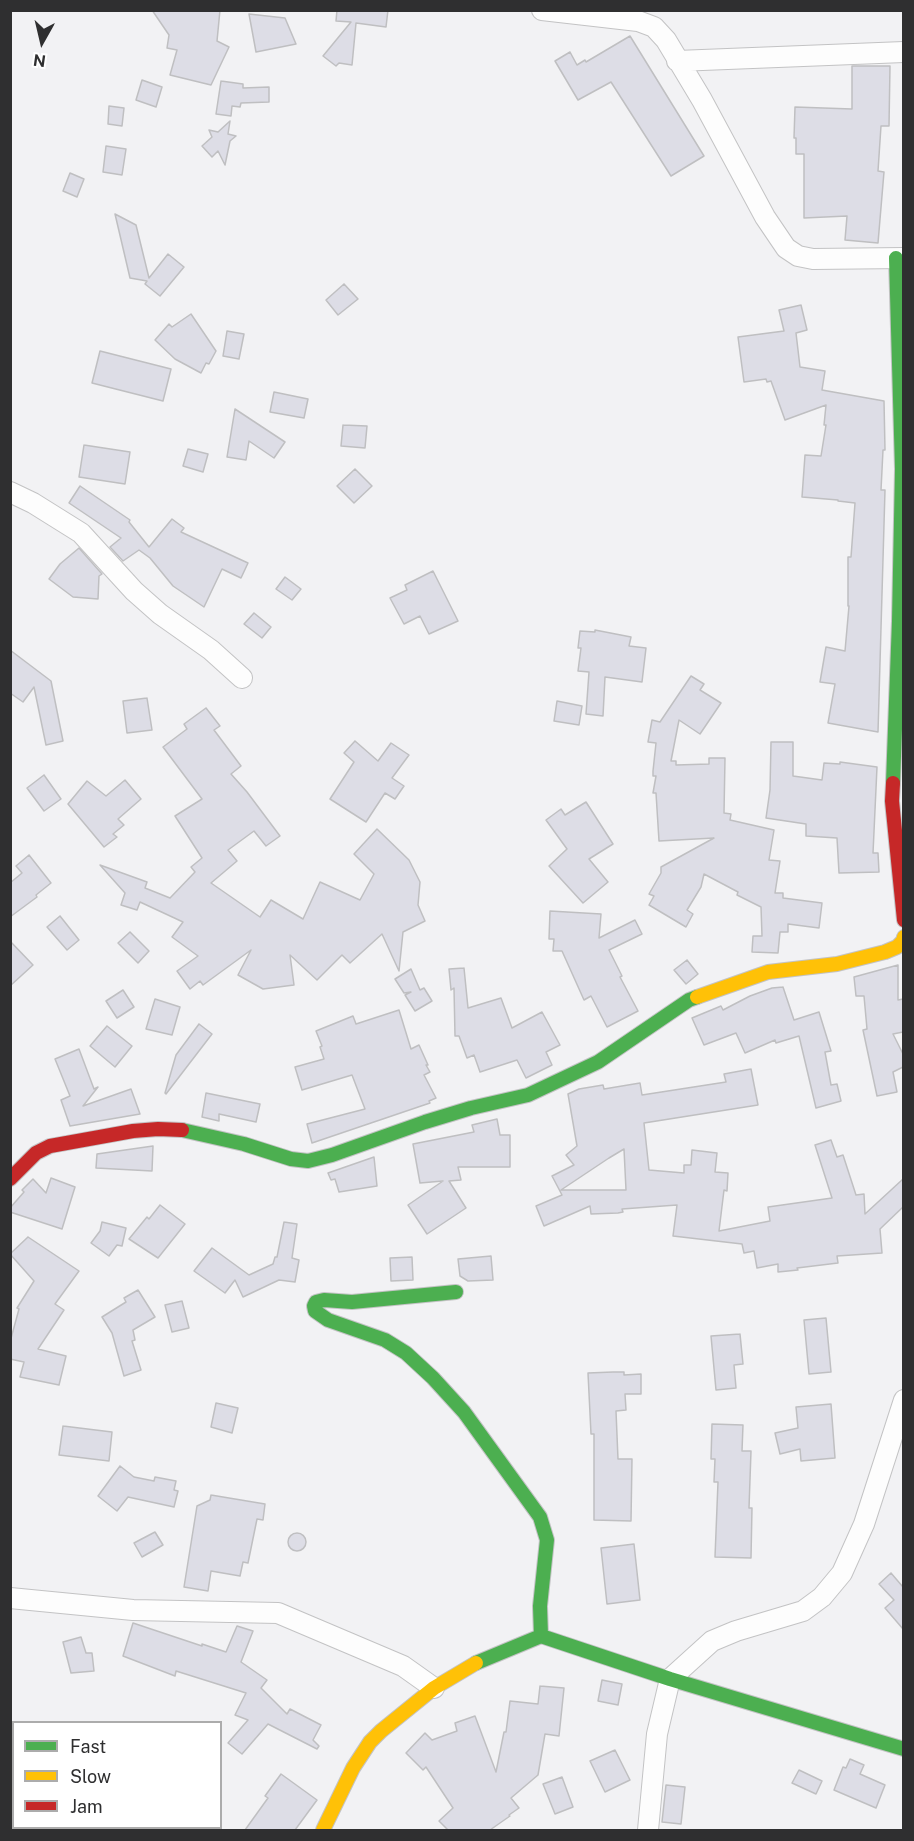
<!DOCTYPE html>
<html>
<head>
<meta charset="utf-8">
<style>
	body { margin:0 }
	#map { position:relative; width:914px; height:1841px; overflow:hidden; background:#f2f2f4; font-family:"Public Sans",sans-serif }
	canvas { display:block }
	.frame { position:absolute; inset:0; border:12px solid #2f2f30; pointer-events:none }
	.legend { position:absolute; left:12px; top:1721px; width:210px; height:108px; box-sizing:border-box; background:#fff; border:2px solid #acacac; margin:0; padding:8px 10px; list-style:none; font-size:18px; color:#2f2f30 }
	.legend li { display:flex; align-items:center; gap:12px; height:30px }
	.legend b { width:30px; border:2px solid #acacac }
	.north { position:absolute; left:12px; top:12px; width:60px; height:60px; -webkit-text-stroke:4px #fff; paint-order:stroke; rotate:188deg; font-size:16px; font-weight:700; line-height:24px; text-align:center; color:#2f2f30 }
	.north::after { content:''; display:block; margin:auto; width:21px; height:27px; background:#2f2f30; clip-path:polygon(50% 0,100% 100%,50% 72%,0 100%) }
</style>
</head>
<body>
<div id="map">
<canvas width="914" height="1841"></canvas>
<div class="frame"></div>
<ul class="legend">
<li><b style="height:8px;background:#4caf50"></b>Fast</li>
<li><b style="height:8px;background:#ffc107"></b>Slow</li>
<li><b style="height:8px;background:#c62828"></b>Jam</li>
</ul>
<div class="north">N</div>
</div>
<script>
const context = document.querySelector('canvas').getContext('2d');
context.lineJoin = 'round';
function paint(path, color) {
  context.fillStyle = color;
  context.fill(path, 'evenodd');
}
function poly(rows) {
  const path = new Path2D();
  for (const r of rows) {
    if (r.length === 3) {
      path.moveTo(r[0] + r[2], r[1]);
      path.arc(r[0], r[1], r[2], 0, 2 * Math.PI);
      continue;
    }
    path.moveTo(r[0], r[1]);
    for (let i = 2; i < r.length; i += 2) path.lineTo(r[i], r[i + 1]);
  }
  return path;
}
function strokePath(path, color, width, dash) {
  context.strokeStyle = color;
  context.lineWidth = width;
  context.lineCap = dash ? 'butt' : 'round';
  context.setLineDash(dash || []);
  context.stroke(path);
}
const building = poly([
	[152,10,220,10,217,41,229,47,211,85,170,75,177,50,167,48,169,35,152,10],
	[337,10,388,10,386,27,356,23,352,65,339,63,336,66,323,56,351,22,336,21,337,10],
	[249,14,285,18,296,44,256,52,249,14],
	[630,36,704,156,671,176,611,82,578,100,555,61,570,52,577,65,585,60,586,62,630,36],
	[852,66,890,66,889,126,881,126,878,171,884,172,878,243,845,240,847,216,804,218,804,154,796,154,796,138,794,138,795,107,852,109,852,66],
	[142,80,162,87,156,107,136,100,142,80],
	[221,81,243,84,243,88,269,87,269,102,241,103,240,107,232,106,231,116,216,114,221,81],
	[109,106,124,108,122,126,108,124,109,106],
	[230,121,228,134,236,136,230,141,225,165,218,151,212,157,202,146,212,137,209,130,218,132,230,121],
	[106,146,126,149,122,175,103,172,106,146],
	[70,173,84,179,77,197,63,191,70,173],
	[115,214,136,225,149,278,168,254,184,267,160,296,145,284,147,281,130,278,115,214],
	[344,284,358,299,338,315,326,300,344,284],
	[801,305,807,330,796,333,800,367,825,371,822,390,884,401,885,450,883,450,881,490,885,490,878,732,828,723,835,684,820,682,826,647,845,651,849,606,848,606,848,557,851,557,855,503,838,501,838,500,802,497,805,455,821,456,826,425,824,425,826,405,785,420,771,381,767,382,766,379,744,382,738,337,784,331,779,310,801,305],
	[191,314,216,351,209,364,206,363,201,373,175,359,155,340,169,324,172,327,191,314],
	[227,331,244,334,239,359,223,356,227,331],
	[100,351,171,369,163,401,92,383,100,351],
	[274,392,308,399,304,418,270,412,274,392],
	[235,409,285,442,274,458,249,441,246,460,227,457,235,409],
	[343,425,367,426,365,448,341,446,343,425],
	[84,445,130,452,125,484,79,477,84,445],
	[188,449,208,454,203,472,183,466,188,449],
	[355,469,372,486,354,503,337,486,355,469],
	[80,486,130,520,129,522,149,547,172,519,184,528,181,532,248,563,241,578,222,569,204,607,173,586,150,558,139,550,123,561,110,547,121,538,69,503,80,486],
	[79,548,102,574,99,576,98,599,73,597,49,579,60,564,79,548],
	[433,571,458,621,429,634,420,616,404,624,390,598,407,590,405,585,433,571],
	[285,577,301,589,292,600,276,589,285,577],
	[254,613,271,627,262,638,244,624,254,613],
	[595,630,631,637,629,646,646,648,642,682,605,677,603,716,586,714,589,672,578,671,581,648,578,648,580,631,595,632,595,630],
	[10,650,51,681,63,741,46,745,34,687,23,702,10,693,10,650],
	[691,676,704,684,700,690,721,703,700,734,679,720,671,761,676,761,676,765,709,764,709,758,725,758,724,813,731,814,730,820,774,830,769,860,780,861,775,893,783,893,783,898,822,903,819,928,788,924,788,932,780,932,778,953,752,952,753,936,762,936,761,907,737,895,738,892,704,874,701,887,687,910,693,914,686,927,649,905,654,896,649,894,661,873,661,867,714,838,659,841,656,793,653,793,656,776,653,776,653,771,656,743,648,742,652,720,660,722,691,676],
	[147,698,152,730,127,733,123,701,147,698],
	[557,701,582,706,579,725,554,721,557,701],
	[206,708,220,726,214,730,241,766,231,774,247,792,280,836,266,846,254,831,228,850,237,861,211,883,260,917,271,900,303,919,320,882,360,900,374,874,354,854,377,829,409,860,420,882,418,905,425,921,403,932,399,971,382,934,350,963,342,955,317,980,290,955,294,985,263,989,238,975,251,950,203,985,200,981,190,989,177,971,198,956,172,937,183,922,140,902,137,910,121,905,125,893,100,865,147,882,145,888,170,898,195,872,191,867,202,858,175,816,202,799,163,747,187,729,184,724,206,708],
	[355,741,378,761,391,743,409,755,392,778,404,786,395,799,385,793,366,822,330,799,354,762,344,753,355,741],
	[771,742,793,742,793,776,822,780,824,763,840,764,840,762,877,767,873,853,878,853,879,872,839,873,837,838,806,836,806,824,766,818,770,790,771,742],
	[44,775,61,799,44,811,27,788,44,775],
	[125,780,141,799,118,819,124,825,113,834,117,837,104,847,68,804,87,781,106,796,125,780],
	[586,802,613,844,589,859,608,882,583,903,549,866,567,849,546,820,561,809,565,815,586,802],
	[29,855,51,883,36,895,37,897,10,917,10,883,22,873,16,866,29,855],
	[550,911,601,914,599,938,635,920,642,934,609,950,622,976,620,977,638,1011,607,1027,591,996,584,1000,562,951,553,951,554,939,549,939,550,911],
	[60,916,79,940,67,950,47,927,60,916],
	[130,932,149,951,138,963,118,943,130,932],
	[10,941,33,965,10,986,10,941],
	[687,960,698,974,686,984,674,970,687,960],
	[898,965,898,1000,903,999,903,1032,893,1034,903,1054,903,1067,893,1072,897,1092,877,1096,863,1030,867,1029,864,996,856,996,854,977,898,965],
	[464,968,468,1008,501,998,512,1028,542,1012,560,1045,546,1052,552,1065,526,1078,517,1060,480,1072,474,1055,467,1058,459,1036,455,1036,454,988,451,990,449,969,464,968],
	[411,969,420,990,424,988,432,1001,415,1011,405,995,411,992,404,993,395,979,411,969],
	[783,987,794,1020,819,1012,831,1051,825,1052,831,1085,837,1084,841,1101,816,1108,799,1036,776,1043,775,1040,745,1053,736,1033,704,1045,692,1018,721,1006,723,1010,750,996,772,988,783,987],
	[123,990,134,1007,117,1018,106,1001,123,990],
	[155,999,180,1007,172,1035,146,1029,155,999],
	[399,1010,411,1049,419,1045,428,1065,426,1065,430,1072,424,1075,436,1098,429,1101,430,1103,312,1143,307,1124,365,1109,352,1075,302,1090,295,1067,324,1059,320,1047,322,1046,316,1031,353,1016,356,1024,399,1010],
	[199,1024,212,1034,166,1094,165,1093,176,1055,199,1024],
	[107,1026,132,1046,115,1067,90,1046,107,1026],
	[79,1049,94,1089,98,1087,83,1106,131,1089,140,1114,70,1126,61,1100,70,1096,55,1059,79,1049],
	[751,1069,758,1105,644,1123,649,1170,684,1173,684,1165,691,1165,692,1150,717,1153,715,1172,728,1173,727,1191,724,1190,719,1231,770,1221,768,1207,832,1198,815,1145,831,1140,837,1157,843,1155,856,1195,864,1194,865,1214,903,1179,903,1207,880,1229,882,1253,837,1256,838,1263,797,1268,798,1270,778,1272,778,1264,757,1268,754,1251,744,1253,742,1244,673,1236,677,1205,622,1209,623,1212,618,1213,591,1214,590,1206,544,1226,536,1206,562,1195,552,1176,574,1165,566,1155,577,1146,568,1094,579,1089,603,1085,604,1089,640,1083,642,1095,726,1082,724,1074,751,1069],
	[624,1149,626,1190,561,1190,609,1158,624,1149],
	[206,1093,260,1104,256,1122,219,1114,219,1121,202,1117,206,1093],
	[497,1119,500,1135,510,1135,510,1167,458,1167,461,1180,449,1181,466,1208,427,1234,408,1205,443,1181,420,1183,413,1144,474,1132,472,1125,497,1119],
	[153,1146,152,1171,96,1168,97,1154,153,1146],
	[374,1157,377,1186,339,1192,335,1179,331,1180,328,1173,374,1157],
	[51,1178,75,1187,62,1229,10,1212,10,1208,24,1192,22,1190,33,1179,46,1193,51,1178],
	[160,1205,185,1224,158,1258,129,1239,147,1217,149,1219,160,1205],
	[102,1222,126,1228,122,1246,117,1245,109,1256,91,1243,100,1231,102,1222],
	[284,1222,297,1224,292,1258,299,1260,295,1282,279,1280,243,1297,235,1280,225,1293,194,1271,212,1248,249,1275,273,1264,275,1257,277,1257,284,1222],
	[28,1237,79,1271,55,1304,64,1310,38,1349,66,1356,59,1385,20,1377,24,1362,10,1359,10,1342,19,1309,17,1308,34,1281,10,1254,28,1237],
	[491,1256,493,1280,468,1281,460,1276,458,1259,491,1256],
	[412,1257,413,1280,391,1281,390,1258,412,1257],
	[138,1290,155,1317,133,1330,135,1340,132,1341,141,1370,124,1376,112,1333,102,1317,126,1302,124,1298,138,1290],
	[182,1301,189,1328,172,1332,165,1305,182,1301],
	[826,1318,831,1372,809,1374,804,1320,826,1318],
	[740,1334,743,1364,734,1365,736,1388,716,1390,711,1336,740,1334],
	[613,1372,624,1372,624,1375,641,1374,641,1394,625,1394,626,1410,616,1411,618,1459,632,1459,631,1521,594,1520,594,1434,591,1434,588,1373,613,1372],
	[216,1403,238,1408,232,1433,211,1427,216,1403],
	[831,1404,835,1458,801,1461,800,1449,780,1454,775,1433,798,1428,796,1407,831,1404],
	[712,1424,743,1425,742,1451,751,1451,749,1508,752,1508,751,1558,715,1557,718,1482,714,1482,715,1459,711,1459,712,1424],
	[63,1426,112,1432,109,1461,59,1455,63,1426],
	[120,1466,134,1477,154,1481,155,1477,176,1481,174,1490,178,1491,174,1507,128,1497,117,1511,98,1496,120,1466],
	[211,1495,265,1504,263,1520,257,1519,248,1563,243,1562,240,1576,211,1571,208,1591,184,1587,197,1506,210,1500,211,1495],
	[155,1532,163,1545,142,1557,134,1543,155,1532],
	[297,1542,9],
	[634,1544,640,1600,607,1604,601,1548,634,1544],
	[891,1573,903,1587,903,1629,885,1608,894,1600,879,1584,891,1573],
	[133,1623,202,1646,202,1644,226,1652,237,1626,253,1631,241,1662,267,1680,261,1688,287,1714,290,1709,321,1725,313,1740,319,1746,317,1749,268,1724,242,1754,228,1743,248,1720,235,1715,246,1693,176,1671,175,1676,123,1656,133,1623],
	[81,1637,86,1653,92,1653,94,1671,71,1673,63,1642,81,1637],
	[602,1680,622,1684,618,1705,598,1701,602,1680],
	[540,1686,564,1688,559,1736,545,1734,538,1775,511,1798,519,1808,509,1815,510,1816,490,1830,448,1830,439,1821,453,1808,426,1767,423,1770,406,1753,425,1733,432,1740,457,1731,455,1723,475,1716,496,1772,504,1732,506,1732,510,1701,538,1704,540,1686],
	[615,1750,630,1780,605,1792,590,1761,615,1750],
	[850,1759,864,1765,860,1774,885,1785,876,1808,834,1790,843,1767,846,1768,850,1759],
	[799,1770,822,1781,816,1794,792,1783,799,1770],
	[281,1774,317,1800,295,1830,245,1830,268,1798,265,1796,281,1774],
	[562,1777,573,1807,555,1814,543,1784,562,1777],
	[666,1785,685,1787,681,1824,662,1822,666,1785]
]);
const street = poly([
	[542,10,638,21,654,27,666,40,702,100,765,217,786,248,798,256,813,259,904,258],
	[677,61,904,52],
	[10,492,33,503,81,533,134,591,160,614,211,650,242,678],
	[10,1598,133,1610,278,1613,403,1666,434,1688],
	[648,1830,657,1734,670,1679,712,1641,736,1631,803,1611,822,1597,842,1573,864,1524,904,1400]
]);
const fast = poly([
	[893,783,899,621,902,469,896,258],
	[182,1130,244,1144,291,1159,308,1161,332,1155,425,1122,471,1108,528,1095,598,1062,689,1000,697,997],
	[456,1292,352,1302,324,1300,316,1302,314,1306,315,1311,328,1320,385,1340,406,1353,433,1378,464,1412,540,1517,547,1540,540,1606,541,1636],
	[476,1663,541,1636,670,1679,904,1749]
]);
const slow = poly([
	[697,997,768,972,837,964,885,952,897,947,903,941,904,937],
	[323,1830,353,1768,370,1742,381,1731,434,1688,476,1663]
]);
const jam = poly([
	[893,783,892,801,904,920],
	[10,1179,36,1153,50,1146,133,1131,158,1129,182,1130]
]);
paint(building, '#dddde6');
strokePath(building, '#bfbfc1', 1.5);
strokePath(street, '#c3c3c4', 22);
strokePath(fast, '#c3c3c4', 16);
strokePath(slow, '#c3c3c4', 16);
strokePath(jam, '#c3c3c4', 16);
strokePath(street, '#fdfdfd', 20);
strokePath(fast, '#4caf50', 14);
strokePath(slow, '#ffc107', 14);
strokePath(jam, '#c62828', 14);
</script>
</body>
</html>
